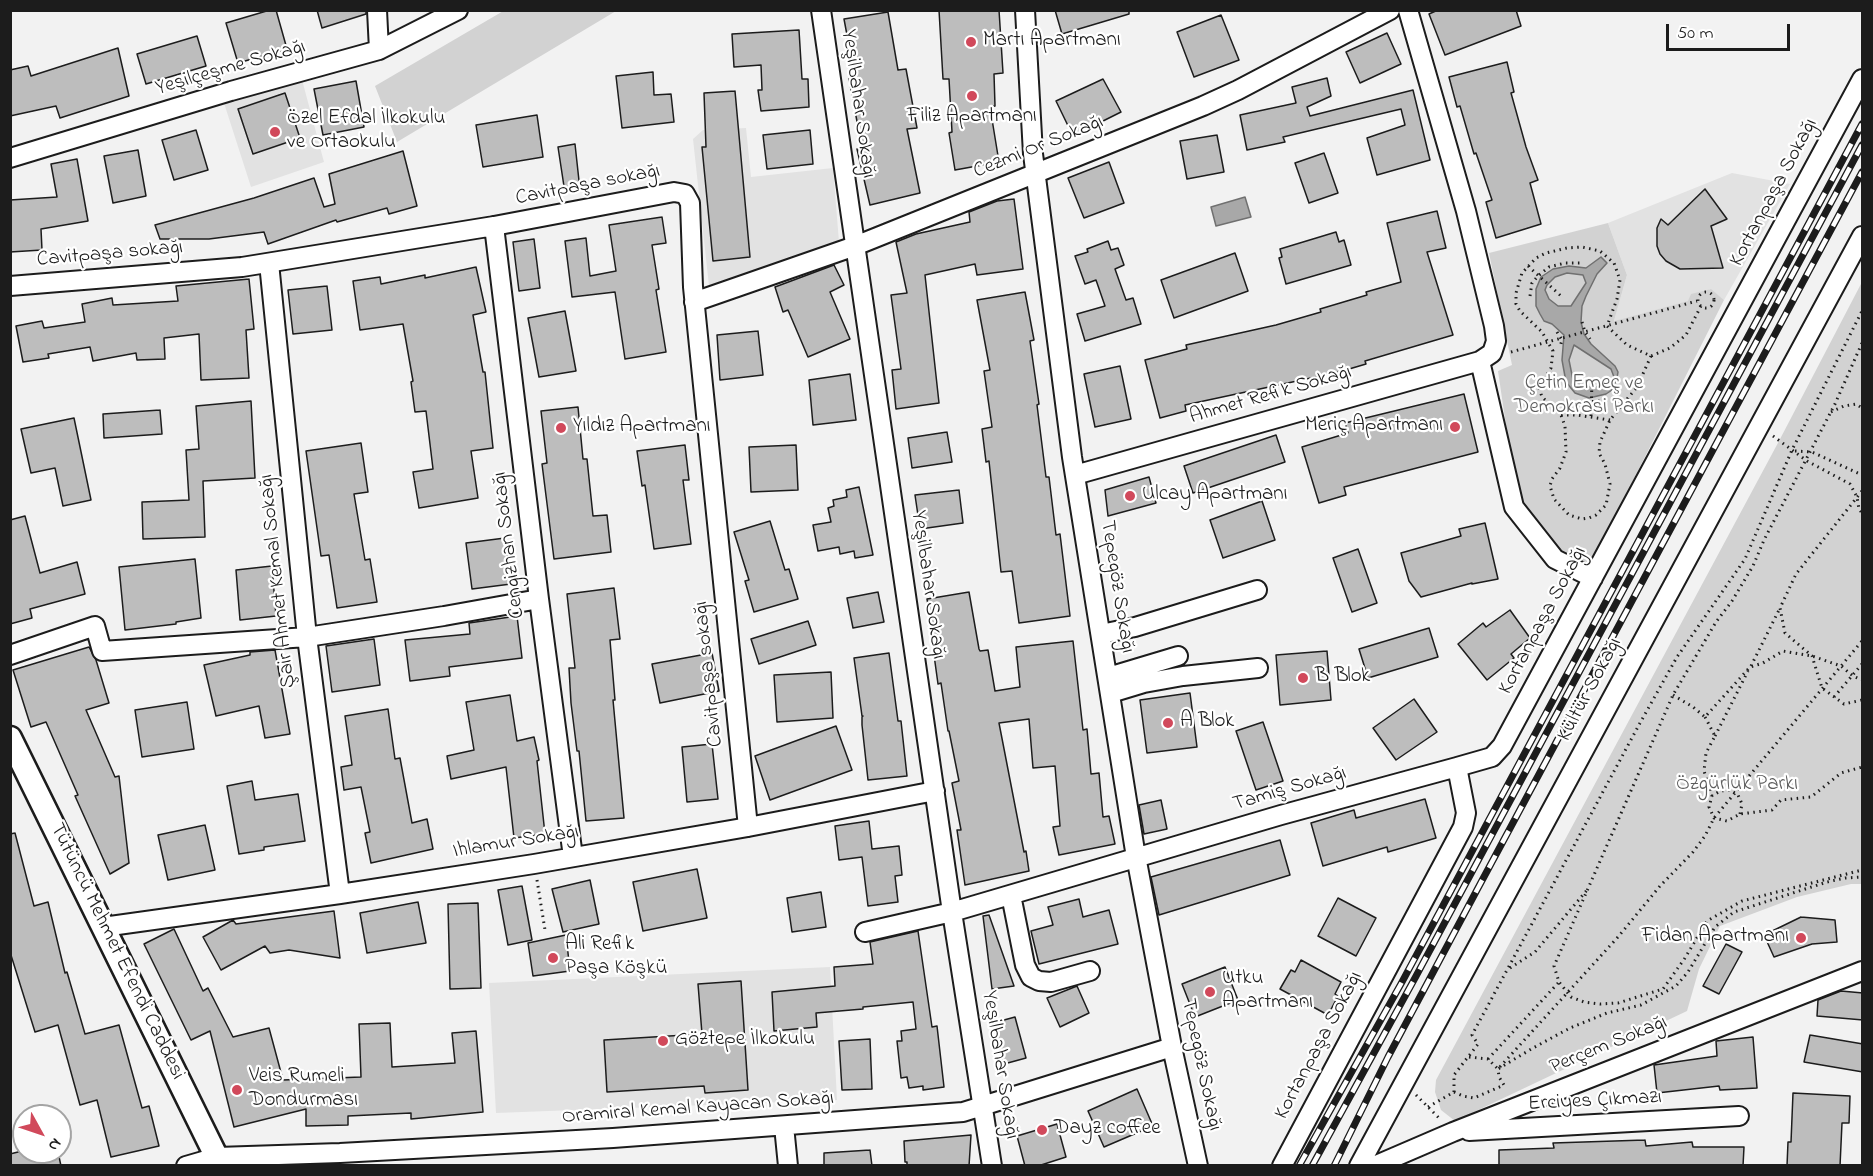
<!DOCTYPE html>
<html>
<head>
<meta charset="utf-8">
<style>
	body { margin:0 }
	#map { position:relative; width:1873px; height:1176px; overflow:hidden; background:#f2f2f2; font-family:"Indie Flower",sans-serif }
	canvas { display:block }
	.frame { position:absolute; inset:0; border:12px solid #1c1c1c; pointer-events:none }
	.north { position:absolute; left:12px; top:1104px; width:60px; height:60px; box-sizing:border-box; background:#fff; border:2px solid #a4a4a4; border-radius:50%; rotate:130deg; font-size:16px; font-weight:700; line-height:24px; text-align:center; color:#1c1c1c }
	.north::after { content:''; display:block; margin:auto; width:21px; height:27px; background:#d1495b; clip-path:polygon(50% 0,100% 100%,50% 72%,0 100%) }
	.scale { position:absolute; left:1666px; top:24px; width:124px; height:27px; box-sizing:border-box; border:3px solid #1c1c1c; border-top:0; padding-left:8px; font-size:18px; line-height:21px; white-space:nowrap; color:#1c1c1c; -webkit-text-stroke:4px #fff; paint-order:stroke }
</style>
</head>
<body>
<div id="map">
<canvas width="1873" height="1176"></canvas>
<div class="frame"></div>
<div class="north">N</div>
<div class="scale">50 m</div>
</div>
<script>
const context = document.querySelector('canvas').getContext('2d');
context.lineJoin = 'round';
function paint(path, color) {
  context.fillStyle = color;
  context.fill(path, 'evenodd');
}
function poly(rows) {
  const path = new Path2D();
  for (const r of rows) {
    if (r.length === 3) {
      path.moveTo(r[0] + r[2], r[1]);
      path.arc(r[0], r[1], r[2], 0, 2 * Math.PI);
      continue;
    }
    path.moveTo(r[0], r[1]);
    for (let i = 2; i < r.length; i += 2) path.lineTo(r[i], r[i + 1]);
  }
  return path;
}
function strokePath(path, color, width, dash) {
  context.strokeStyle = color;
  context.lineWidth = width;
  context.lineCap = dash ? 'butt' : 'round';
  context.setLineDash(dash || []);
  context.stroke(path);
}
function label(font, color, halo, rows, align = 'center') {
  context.font = font + ' "Indie Flower",sans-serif';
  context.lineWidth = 4.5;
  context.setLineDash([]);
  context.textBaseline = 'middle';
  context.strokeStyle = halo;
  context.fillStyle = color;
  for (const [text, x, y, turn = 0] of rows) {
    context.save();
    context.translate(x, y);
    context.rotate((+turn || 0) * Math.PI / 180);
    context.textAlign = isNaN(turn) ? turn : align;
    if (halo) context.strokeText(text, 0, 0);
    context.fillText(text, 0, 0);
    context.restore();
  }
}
const built = poly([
	[301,76,324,162,251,187,224,103],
	[746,128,751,177,833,168,839,242,709,286,693,139,703,130],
	[1732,173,1790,184,1724,300,1710,289,1689,301,1614,321,1627,275,1608,223],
	[830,967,837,1100,496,1113,489,983]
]);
const green = poly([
	[505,10,616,11,397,142,375,86],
	[1608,223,1627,275,1614,321,1688,301,1691,294,1711,289,1724,300,1590,566,1566,564,1517,500,1498,371,1512,365,1489,253],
	[1862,282,1862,884,1851,884,1797,897,1720,926,1699,969,1687,1011,1455,1121,1441,1110,1435,1092,1436,1080,1779,441]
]);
const water = poly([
	[1245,197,1251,217,1216,226,1211,207,1245,197],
	[1601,257,1607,263,1597,274,1586,296,1582,306,1581,322,1584,334,1591,344,1615,366,1618,372,1617,378,1612,390,1606,394,1589,398,1575,393,1566,382,1562,360,1564,335,1552,324,1544,321,1540,314,1536,306,1536,289,1541,277,1553,269,1569,266,1586,268,1601,257],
	[1567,273,1583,275,1586,283,1571,306,1558,306,1549,299,1545,290,1547,285,1555,277,1567,273],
	[1574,345,1611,369,1614,377,1610,385,1601,387,1584,387,1573,380,1569,360,1574,345]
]);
const building = poly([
	[270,10,276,10,287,49,238,63,226,23,270,10],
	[317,10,366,10,366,14,322,28,317,10],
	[939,10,999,10,1003,73,994,74,995,106,990,107,999,162,955,170,949,133,952,132,949,79,943,79,939,10],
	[1055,10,1129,10,1129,14,1062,34,1055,10],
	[1438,10,1516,10,1521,26,1445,55,1429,14,1438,10],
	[888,12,898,70,906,69,917,128,907,129,920,193,870,205,857,149,862,148,849,79,855,78,844,19,888,12],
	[1221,15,1239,60,1194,77,1177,32,1221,15],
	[799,30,802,79,808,79,809,107,761,111,758,90,762,90,761,65,734,67,732,34,799,30],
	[1387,33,1401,64,1360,83,1346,52,1387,33],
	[197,36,206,66,146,84,137,54,197,36],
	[118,48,129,96,60,118,56,106,10,116,10,70,28,66,31,76,118,48],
	[1507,62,1514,92,1511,93,1526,147,1538,180,1530,183,1541,224,1496,238,1486,202,1492,200,1476,153,1474,154,1460,106,1457,107,1449,77,1507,62],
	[653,72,654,95,671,94,674,122,622,128,616,76,653,72],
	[1327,78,1331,96,1307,107,1310,116,1413,90,1430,160,1377,175,1367,138,1405,125,1401,109,1283,137,1285,142,1247,150,1240,115,1296,103,1292,87,1327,78],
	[1103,79,1121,112,1073,136,1056,101,1103,79],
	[356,81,364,127,323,135,314,89,356,81],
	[735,91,750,257,713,261,702,147,706,147,704,93,735,91],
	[285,93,300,138,253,154,238,109,285,93],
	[537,115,543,157,483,167,476,125,537,115],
	[196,130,208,170,174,180,162,140,196,130],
	[810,130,813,164,767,169,763,135,810,130],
	[1217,135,1224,172,1187,179,1180,141,1217,135],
	[575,144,580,190,565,193,558,147,575,144],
	[138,150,146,196,113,203,104,156,138,150],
	[403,151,417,206,389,214,387,208,337,222,336,220,268,244,264,232,209,239,160,239,155,225,254,198,314,178,324,207,335,204,329,174,403,151],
	[1324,153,1338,193,1309,203,1295,163,1324,153],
	[77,159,88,221,41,229,42,250,10,252,10,200,57,197,51,164,77,159],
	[1109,162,1124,203,1084,218,1068,178,1109,162],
	[1705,189,1727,219,1711,226,1723,268,1680,269,1666,261,1660,254,1657,246,1657,228,1661,219,1668,225,1705,189],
	[1014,199,1023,269,977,275,975,264,925,275,939,403,896,409,892,370,901,369,891,295,907,293,896,242,916,234,970,222,969,212,997,201,1014,199],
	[1437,211,1446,248,1427,252,1453,335,1365,361,1366,364,1339,372,1185,405,1186,411,1160,418,1145,360,1187,349,1186,345,1276,325,1321,312,1320,309,1367,295,1366,292,1401,282,1387,223,1437,211],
	[662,217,666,243,652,245,659,289,656,290,666,352,625,359,615,292,572,297,565,241,586,238,590,276,616,271,609,225,662,217],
	[1336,232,1339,242,1344,240,1351,265,1286,284,1279,258,1282,257,1280,249,1336,232],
	[534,239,540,288,519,291,513,242,534,239],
	[1108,241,1111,250,1118,248,1124,265,1115,269,1126,300,1133,298,1141,324,1085,341,1077,314,1105,306,1096,280,1085,284,1075,256,1088,252,1087,249,1108,241],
	[1235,253,1248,291,1174,318,1161,280,1235,253],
	[834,265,844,285,830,292,850,339,808,357,788,310,783,312,775,287,834,265],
	[476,267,486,312,473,315,483,372,485,372,493,448,471,451,478,498,419,508,413,472,433,469,426,411,415,412,411,382,413,381,403,324,360,330,353,281,380,277,381,284,425,275,425,278,476,267],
	[249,279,254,329,246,330,249,378,201,380,199,334,164,338,165,359,137,360,136,353,93,361,90,347,48,354,49,358,23,362,16,326,42,321,44,328,85,322,82,304,112,298,113,305,178,301,176,286,249,279],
	[327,286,332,330,293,334,288,290,327,286],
	[1025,292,1034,340,1030,341,1039,404,1037,405,1046,477,1049,477,1056,535,1060,534,1070,616,1019,623,1012,571,1001,572,989,461,986,462,982,429,992,427,984,371,990,370,977,300,1025,292],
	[565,311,576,371,539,377,528,318,565,311],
	[758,331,763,375,720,380,717,335,758,331],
	[1120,366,1131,419,1095,427,1084,374,1120,366],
	[850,374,856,420,813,425,809,380,850,374],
	[1464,394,1478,452,1344,487,1346,495,1319,503,1302,447,1348,433,1345,423,1464,394],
	[251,401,255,478,203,481,205,537,143,539,142,502,189,500,186,450,199,449,196,406,251,401],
	[578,407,583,459,587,459,593,516,607,515,611,552,554,559,542,464,547,463,541,411,578,407],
	[160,410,162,434,104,438,103,414,160,410],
	[74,418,91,500,63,506,55,468,31,473,21,429,74,418],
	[947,432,952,462,912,468,908,438,947,432],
	[1276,435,1285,462,1193,493,1184,466,1276,435],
	[361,443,368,492,354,494,365,560,370,559,377,602,337,608,329,555,321,556,306,451,361,443],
	[685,445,689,480,683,480,691,544,654,549,645,485,642,486,637,451,685,445],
	[796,445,798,490,751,492,749,447,796,445],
	[1149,477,1156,503,1108,516,1105,490,1149,477],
	[859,487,873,555,855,558,854,551,840,554,839,547,818,551,813,525,831,522,828,508,834,506,833,500,847,497,846,490,859,487],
	[959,490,963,523,920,529,915,495,959,490],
	[1262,501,1275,540,1223,558,1210,520,1262,501],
	[25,516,40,573,77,562,85,594,30,609,32,618,10,624,10,520,25,516],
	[770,521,785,570,789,569,798,599,754,612,745,581,749,580,734,532,770,521],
	[1485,523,1498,579,1472,584,1472,583,1421,597,1409,581,1401,553,1461,536,1459,529,1485,523],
	[505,538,511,584,472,589,466,543,505,538],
	[1358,549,1377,603,1352,612,1333,558,1358,549],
	[195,559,201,618,176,622,176,624,125,630,119,567,195,559],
	[272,566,276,616,240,620,236,570,272,566],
	[614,588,620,639,610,640,615,700,613,700,624,818,586,821,579,751,577,751,571,703,569,668,575,668,567,594,614,588],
	[878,592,884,622,853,628,847,598,878,592],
	[969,592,979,649,980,651,988,650,995,691,1020,687,1016,647,1073,641,1083,730,1087,729,1091,774,1099,773,1103,817,1109,816,1115,844,1059,855,1053,827,1060,826,1055,766,1033,768,1029,719,999,723,1024,852,1026,851,1029,871,965,885,957,830,961,830,952,783,959,781,949,731,948,731,941,683,938,684,934,655,937,655,927,599,969,592],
	[1510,610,1530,638,1511,654,1514,658,1487,680,1458,644,1483,623,1486,627,1510,610],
	[517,616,522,658,449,667,450,676,410,681,405,640,470,634,469,623,517,616],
	[808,621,816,645,759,664,751,639,808,621],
	[1429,628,1438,657,1368,678,1359,649,1429,628],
	[374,639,380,685,332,692,326,646,374,639],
	[89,647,96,660,109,703,86,710,115,777,119,776,129,863,110,874,75,796,78,795,46,722,31,727,13,670,89,647],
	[275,650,290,734,265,738,259,706,216,716,204,665,250,655,250,652,275,650],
	[1327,651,1331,700,1280,705,1276,655,1327,651],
	[712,653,719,691,660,703,652,664,712,653],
	[889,653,898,721,901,721,907,776,868,780,862,725,862,717,863,716,862,716,854,658,889,653],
	[831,672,833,718,777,722,774,675,831,672],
	[1190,693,1197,747,1147,753,1140,700,1190,693],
	[510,695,517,741,534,737,539,760,537,761,545,834,514,838,506,767,451,779,447,756,474,750,466,702,510,695],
	[1414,699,1437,732,1396,760,1373,728,1414,699],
	[187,702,194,749,142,757,135,710,187,702],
	[388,709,395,759,400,758,412,823,427,819,433,849,371,863,365,833,370,832,361,787,344,790,341,767,352,765,345,716,388,709],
	[1263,722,1283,781,1256,790,1236,731,1263,722],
	[836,726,852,770,770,800,755,756,836,726],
	[712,744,718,799,687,802,682,747,712,744],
	[252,781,255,800,298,794,305,841,264,847,264,850,239,854,227,786,252,781],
	[1425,799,1436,838,1388,852,1387,847,1323,866,1311,823,1354,810,1356,818,1425,799],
	[1161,800,1167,829,1144,834,1139,805,1161,800],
	[869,821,872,849,899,846,902,875,895,876,898,902,868,906,862,857,839,860,835,826,869,821],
	[205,825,215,870,168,880,158,835,205,825],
	[15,833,34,906,48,902,65,973,67,972,85,1034,119,1025,142,1108,149,1106,159,1146,111,1157,97,1100,80,1105,58,1025,35,1032,10,952,10,834,15,833],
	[1280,840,1290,875,1159,915,1151,877,1280,840],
	[697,869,707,918,643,931,633,882,697,869],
	[590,880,599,924,563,932,552,889,590,880],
	[522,886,532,940,508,945,498,890,522,886],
	[821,892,826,927,792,932,787,898,821,892],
	[1338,898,1376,918,1356,956,1318,936,1338,898],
	[1079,899,1083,917,1109,910,1118,944,1039,964,1031,931,1053,925,1048,907,1079,899],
	[418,902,426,943,367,953,360,913,418,902],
	[478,903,481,988,450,989,448,904,478,903],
	[334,911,340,958,289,950,270,953,265,946,221,970,203,937,233,920,236,924,334,911],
	[989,915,1014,986,992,989,983,916,989,915],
	[1801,917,1835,920,1837,942,1812,944,1774,957,1764,935,1801,917],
	[174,929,203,991,208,988,233,1037,269,1028,283,1080,361,1077,359,1024,390,1023,392,1067,455,1063,452,1033,476,1031,483,1112,411,1119,411,1113,348,1116,348,1125,306,1126,306,1109,234,1127,210,1031,191,1040,144,944,174,929],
	[918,931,932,1027,937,1026,944,1087,923,1090,923,1086,909,1088,907,1077,901,1078,897,1041,902,1041,901,1031,916,1029,913,1002,863,1007,863,1009,816,1013,817,1027,774,1031,772,992,835,986,834,967,873,964,870,942,918,931],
	[566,935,570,971,533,976,528,943,566,935],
	[1726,944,1742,952,1719,994,1703,986,1726,944],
	[1301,960,1341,982,1335,994,1338,996,1328,1015,1280,989,1291,970,1295,972,1301,960],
	[1225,967,1238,1000,1195,1017,1182,984,1225,967],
	[741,981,748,1090,705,1093,704,1086,607,1092,604,1040,702,1034,698,984,741,981],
	[1077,986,1089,1013,1060,1027,1047,998,1077,986],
	[1841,991,1863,993,1863,1020,1817,1016,1818,1000,1841,991],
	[1015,1017,1026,1058,1004,1064,993,1023,1015,1017],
	[1810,1035,1863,1044,1863,1072,1804,1062,1810,1035],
	[1753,1037,1757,1088,1720,1090,1719,1086,1657,1093,1654,1065,1717,1056,1716,1041,1753,1037],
	[870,1039,872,1089,842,1090,839,1041,870,1039],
	[1137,1089,1153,1126,1104,1147,1088,1111,1137,1089],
	[1793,1093,1850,1096,1849,1123,1842,1123,1840,1166,1787,1166,1788,1142,1791,1142,1793,1093],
	[1057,1124,1066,1157,1038,1166,1025,1166,1017,1136,1057,1124],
	[971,1135,969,1166,907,1166,907,1162,905,1162,904,1141,971,1135],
	[1645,1140,1646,1146,1692,1142,1693,1147,1744,1147,1743,1166,1499,1166,1499,1150,1554,1148,1553,1143,1645,1140],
	[870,1150,872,1166,824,1166,824,1153,870,1150],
	[18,1152,58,1152,61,1166,10,1166,10,1154,18,1152]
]);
const path = poly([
	[1528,266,1561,296],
	[1706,300,8],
	[1530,296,1532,283,1538,276,1549,267,1565,263,1581,263],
	[1582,322,1585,332,1590,339],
	[1557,332,1562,340,1560,347],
	[1862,343,1835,404,1764,540,1753,566,1732,601,1716,622,1673,695,1554,966,1559,982,1571,997,1584,1002,1600,1004,1618,1003,1663,989,1685,958,1707,921,1742,901,1862,870],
	[1511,352,1697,301],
	[1651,356,1637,387,1610,420,1600,442,1599,453,1605,464,1610,484,1606,505,1596,515,1589,518,1582,519,1569,515,1554,499,1550,486,1552,479,1560,468,1566,452,1565,426,1561,415,1542,397,1539,388,1551,368,1553,351,1542,332,1520,311,1516,304,1516,293,1522,273,1536,258,1546,253,1567,248,1582,247,1600,251,1614,263,1620,280,1617,299,1607,326,1627,345,1651,356,1670,348,1686,335,1701,306],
	[1580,402,1602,401],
	[1831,412,1844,406,1856,404,1862,408],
	[1561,415,1577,415,1610,420],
	[1591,416,1592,380],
	[1773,436,1807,461,1850,484,1857,497,1859,509,1862,513],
	[1795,451,1812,452,1862,475],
	[1862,491,1796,574,1780,608,1785,633,1812,656,1822,688,1844,704,1862,700],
	[1751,666,1779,610],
	[1673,695,1693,707,1705,717,1750,667,1763,663,1783,651,1812,656,1841,666,1853,676,1862,680],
	[1834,697,1862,664],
	[1705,717,1715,736,1706,753,1704,771,1712,796],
	[1715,736,1748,671],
	[1740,814,1742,804,1738,795,1730,790,1720,791,1712,796,1709,807,1714,818,1727,821,1740,814,1772,810,1781,800,1811,797,1841,773,1862,767],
	[537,880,545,930],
	[1510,968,1535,952,1587,890],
	[1469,1057,1488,1059,1498,1069,1618,937,1660,886,1693,852,1705,836,1714,818,1862,641],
	[1488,1059,1559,982],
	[1454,1092,1454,1075,1478,1044,1472,1035,1640,723,1677,657,1745,559,1792,450,1862,311],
	[1454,1092,1463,1096,1474,1098,1504,1085,1499,1077,1498,1069,1533,1048,1570,1028,1607,1013,1641,1005,1676,986,1688,972,1715,927,1734,912,1827,882,1845,878,1862,877],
	[1416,1095,1441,1120],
	[1428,1107,1454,1092]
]);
const minor = poly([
	[377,10,379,50],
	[821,10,952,912,992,1166],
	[1025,10,1033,154,1072,457,1135,851,1172,1047,1198,1166],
	[10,158,231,91,379,50,458,10],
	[494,226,539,599,573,857],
	[269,263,307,637,340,894],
	[10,286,242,267,494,226,674,192,685,194,690,203,693,287,748,827],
	[694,302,855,246,1203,106,1238,90,1390,10],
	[1480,361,1514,507,1555,559,1593,578],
	[1075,475,1480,361,1492,353,1496,341,1494,326,1466,211,1408,10],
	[1101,634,1135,627,1257,590],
	[10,655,95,626,102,651,307,637,444,616,539,599],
	[1108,677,1178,656],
	[1111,693,1144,683,1183,676,1258,668],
	[1011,895,1025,965,1031,977,1039,981,1051,982,1090,971],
	[103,927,340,894,534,864,748,827,935,791],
	[865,932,952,912,1281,815,1457,767],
	[784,1126,788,1166],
	[1469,1131,1739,1116],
	[186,1166,217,1157,340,1153,613,1138,963,1112,1172,1047],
	[1282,1166,1463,827,1466,813,1457,767,1492,757,1502,746,1862,79],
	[1359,1166,1862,236],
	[1374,1166,1453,1132,1862,971]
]);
const major = poly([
	[10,738,221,1166]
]);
const rail = poly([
	[1299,1166,1402,982,1862,124],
	[1312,1166,1415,978,1862,145],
	[1334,1166,1388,1057,1478,888,1862,172]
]);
const markers = [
	[971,42,6,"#d1495b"],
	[972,96,6,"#d1495b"],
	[275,132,6,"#d1495b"],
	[1455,427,6,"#d1495b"],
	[561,428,6,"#d1495b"],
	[1130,496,6,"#d1495b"],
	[1303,678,6,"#d1495b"],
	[1168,723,6,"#d1495b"],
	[1801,938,6,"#d1495b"],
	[553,958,6,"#d1495b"],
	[1210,992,6,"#d1495b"],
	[663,1041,6,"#d1495b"],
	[237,1090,6,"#d1495b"],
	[1042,1130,6,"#d1495b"]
];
const poiNames = [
	["Martı Apartmanı",983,42],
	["Filiz Apartmanı",972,118,"center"],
	["Özel Efdal İlkokulu",287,120],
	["ve Ortaokulu",287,144],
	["Meriç Apartmanı",1443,427,"right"],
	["Yıldız Apartmanı",573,428],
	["Ulcay Apartmanı",1142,496],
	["B Blok",1315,678],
	["A Blok",1180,723],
	["Fidan Apartmanı",1789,938,"right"],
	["Ali Refik",565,946],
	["Paşa Köşkü",565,970],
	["Utku",1222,980],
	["Apartmanı",1222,1004],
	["Göztepe İlkokulu",675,1041],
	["Veis Rumeli",249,1078],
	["Dondurması",249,1102],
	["Dayz coffee",1054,1130]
];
const streetNames = [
	["Yeşilçeşme Sokağı",231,69,-16],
	["Yeşilbahar Sokağı",857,104,82],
	["Cezmi Or Sokağı",1039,148,-22],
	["Cavitpaşa sokağı",588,186,-11],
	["Kortanpaşa Sokağı",1775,193,-62],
	["Cavitpaşa sokağı",110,255,-5],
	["Ahmet Refik Sokağı",1271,396,-16],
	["Cengizhan Sokağı",510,545,-97],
	["Şair Ahmet Kemal Sokağı",279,581,-96],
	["Yeşilbahar Sokağı",927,585,82],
	["Tepegöz Sokağı",1116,587,81],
	["Kortanpaşa Sokağı",1544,621,-62],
	["Cavitpaşa sokağı",710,674,-96],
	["Kültür Sokağı",1591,690,-62],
	["Tamiş Sokağı",1290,790,-16],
	["Ihlamur Sokağı",516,843,-9],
	["Tütüncü Mehmet Efendi Caddesi",116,952,64],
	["Kortanpaşa Sokağı",1320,1046,-62],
	["Perçem Sokağı",1609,1046,-22],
	["Yeşilbahar Sokağı",999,1065,81],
	["Tepegöz Sokağı",1200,1065,78],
	["Erciyes Çıkmazı",1595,1102,-3],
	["Oramiral Kemal Kayacan Sokağı",698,1109,-4]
];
const parkNames = [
	["Çetin Emeç ve",1584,385],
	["Demokrasi Parkı",1584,409],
	["Özgürlük Parkı",1737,786]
];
paint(built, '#e2e2e2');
paint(green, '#d2d2d2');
paint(water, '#a8a8a8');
strokePath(water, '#707070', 1.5);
paint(building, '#bdbdbd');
strokePath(building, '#1c1c1c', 1.5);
strokePath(minor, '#1c1c1c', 22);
strokePath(major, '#1c1c1c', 27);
strokePath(path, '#1c1c1c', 3, [1.5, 4.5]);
strokePath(minor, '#fff', 18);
strokePath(major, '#fff', 22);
strokePath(rail, '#1c1c1c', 7);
strokePath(rail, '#fff', 4.5, [14]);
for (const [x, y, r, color] of markers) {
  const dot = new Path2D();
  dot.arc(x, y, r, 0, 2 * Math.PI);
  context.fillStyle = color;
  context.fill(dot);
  strokePath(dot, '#fff', 2);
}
label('21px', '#1c1c1c', '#fff', poiNames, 'left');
label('21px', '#1c1c1c', '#fff', streetNames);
label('21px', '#5c5c5c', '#fff', parkNames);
</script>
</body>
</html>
